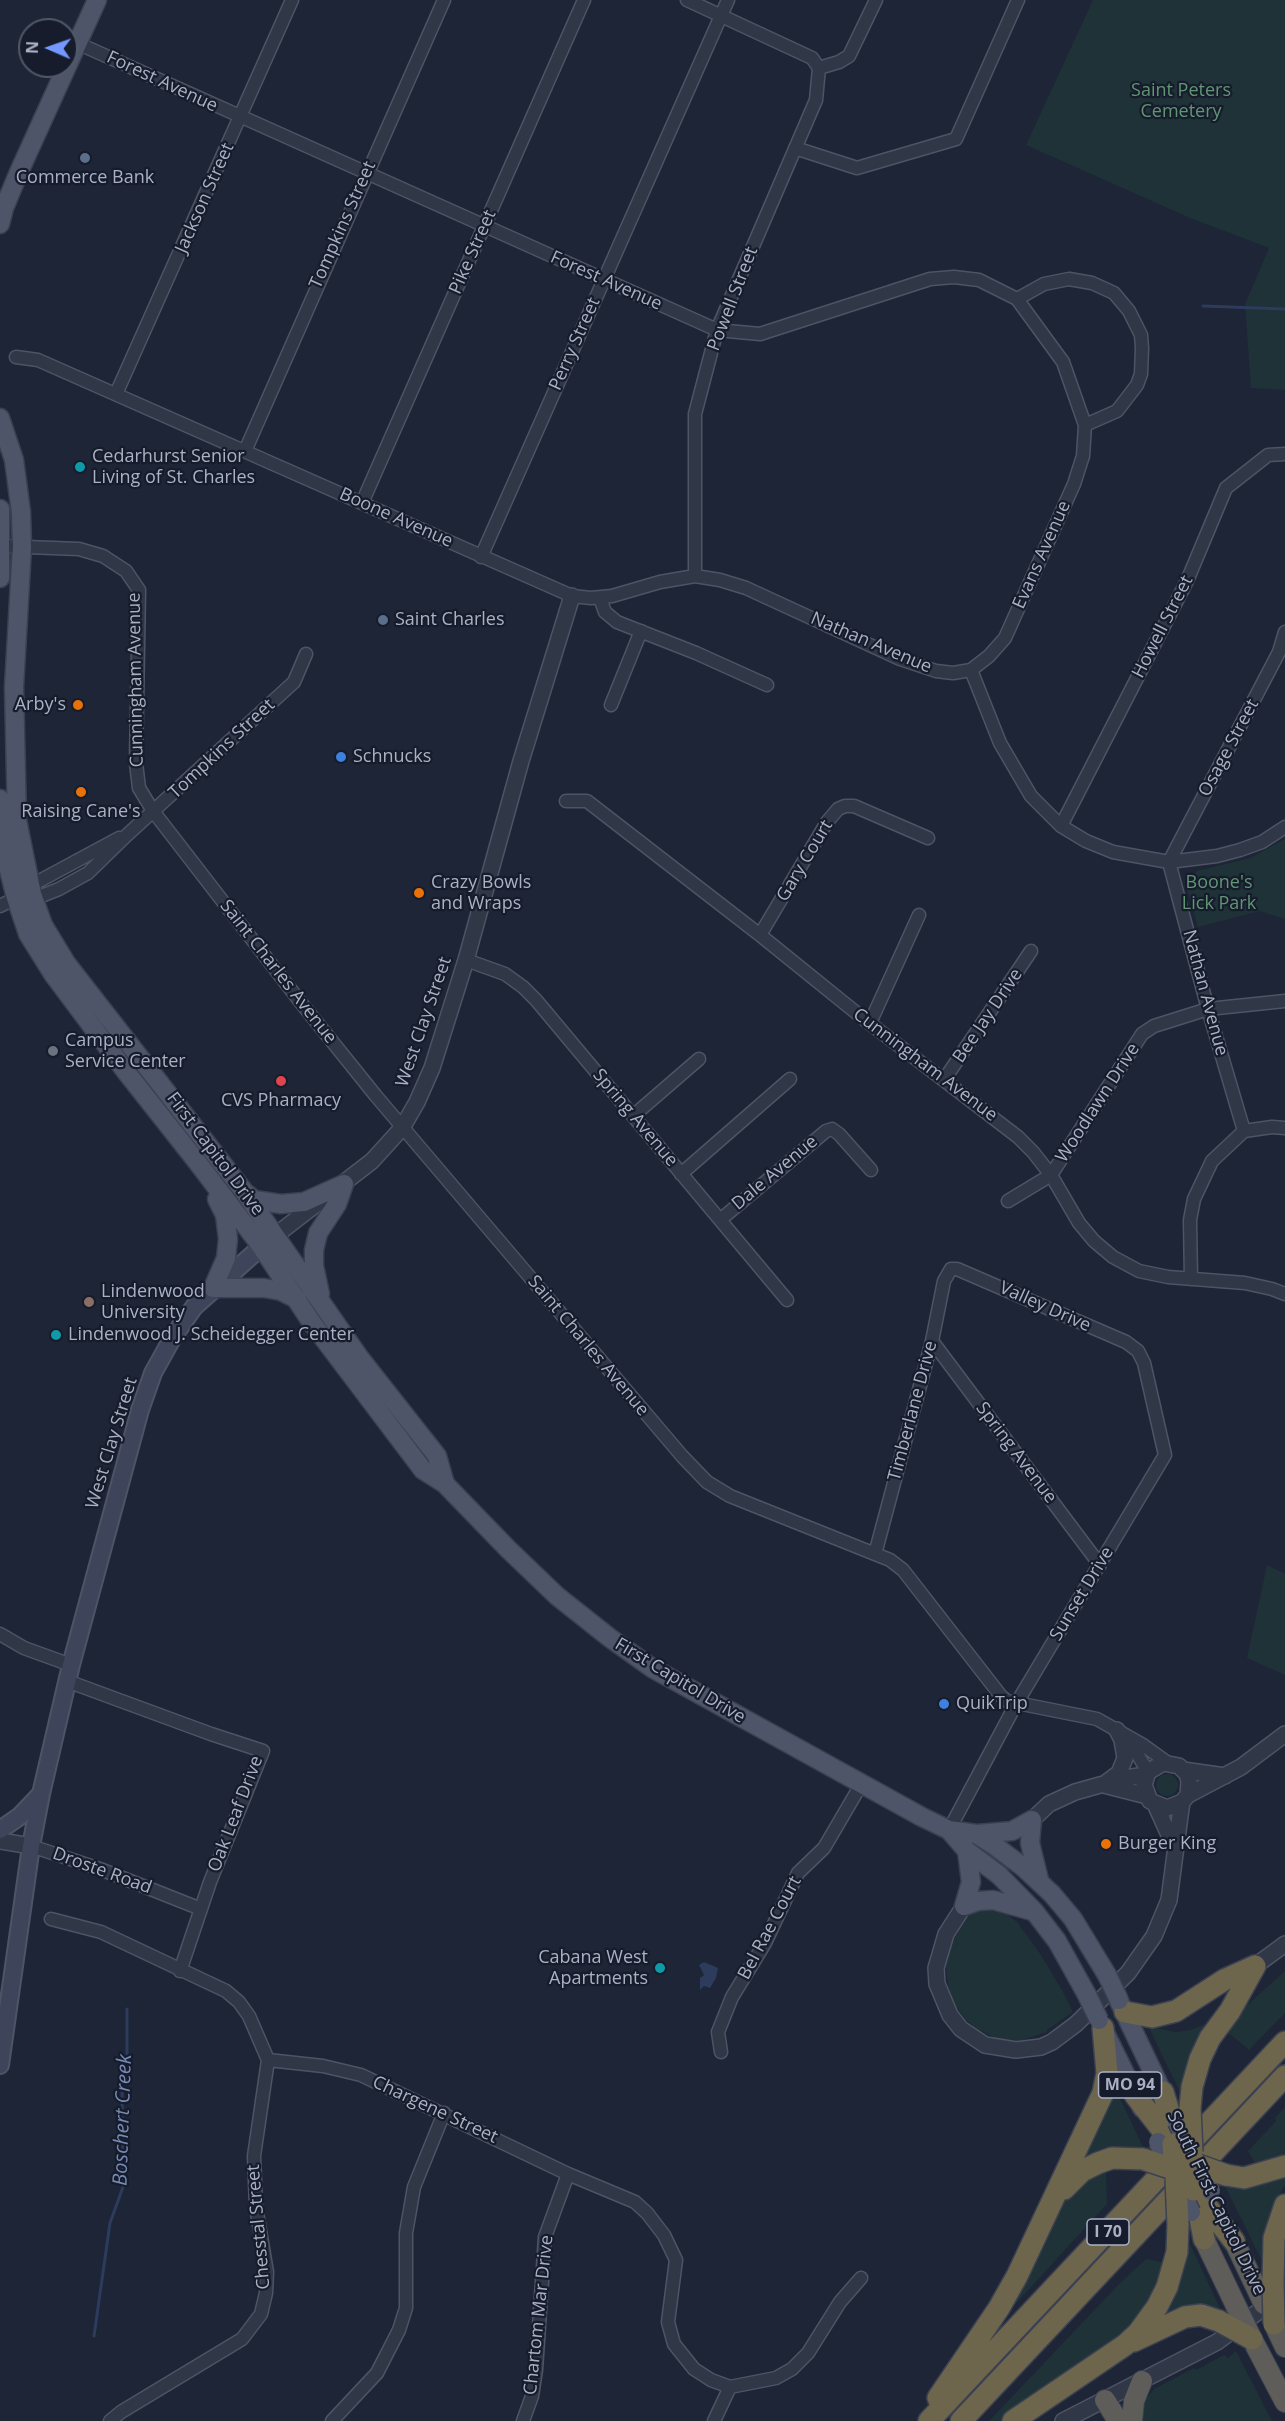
<!DOCTYPE html>
<html>
<head>
<meta charset="utf-8">
<style>
	body { margin:0 }
	#map { position:relative; width:1285px; height:2421px; overflow:hidden; background:#1d2536; font-family:"Open Sans",sans-serif }
	canvas { display:block }
	.north { position:absolute; left:18px; top:18px; width:60px; height:60px; box-sizing:border-box; background:#161c2b; border:2px solid #515869; border-radius:50%; rotate:272deg; font-size:16px; font-weight:700; line-height:24px; text-align:center; color:#aab1c5 }
	.north::after { content:''; display:block; margin:auto; width:21px; height:27px; background:#7498ff; clip-path:polygon(50% 0,100% 100%,50% 72%,0 100%) }
</style>
</head>
<body>
<div id="map">
<canvas width="1285" height="2421"></canvas>
<div class="north">N</div>
</div>
<script>
const context = document.querySelector('canvas').getContext('2d');
context.lineJoin = 'round';
function paint(path, color) {
  context.fillStyle = color;
  context.fill(path, 'evenodd');
}
function poly(rows) {
  const path = new Path2D();
  for (const r of rows) {
    if (r.length === 3) {
      path.moveTo(r[0] + r[2], r[1]);
      path.arc(r[0], r[1], r[2], 0, 2 * Math.PI);
      continue;
    }
    path.moveTo(r[0], r[1]);
    for (let i = 2; i < r.length; i += 2) path.lineTo(r[i], r[i + 1]);
  }
  return path;
}
function strokePath(path, color, width, dash) {
  context.strokeStyle = color;
  context.lineWidth = width;
  context.lineCap = dash ? 'butt' : 'round';
  context.setLineDash(dash || []);
  context.stroke(path);
}
function label(font, color, halo, rows, align = 'center') {
  context.font = font + ' "Open Sans",sans-serif';
  context.lineWidth = 4.5;
  context.setLineDash([]);
  context.textBaseline = 'middle';
  context.strokeStyle = halo;
  context.fillStyle = color;
  for (const [text, x, y, turn = 0] of rows) {
    context.save();
    context.translate(x, y);
    context.rotate((+turn || 0) * Math.PI / 180);
    context.textAlign = isNaN(turn) ? turn : align;
    if (halo) context.strokeText(text, 0, 0);
    context.fillText(text, 0, 0);
    context.restore();
  }
}
const green = poly([
	[1093,0,1285,0,1285,390,1251,388,1245,304,1269,248,1190,218,1026,145],
	[1285,839,1285,919,1260,911,1198,927,1186,885,1197,871,1250,858],
	[1267,1565,1285,1574,1285,1675,1247,1658],
	[1167,1785,11],
	[987,1908,1002,1910,1017,1922,1041,1955,1063,1992,1073,2012,1047,2030,1047,2032,1019,2041,997,2039,976,2028,966,2020,954,2004,949,1993,946,1967,952,1943,966,1919,972,1913],
	[1285,1971,1285,2013,1249,2050,1224,2029,1237,2014],
	[1205,2024,1188,2061,1180,2092,1148,2026,1175,2032,1191,2030],
	[1113,2084,1143,2147,1113,2148,1094,2153,1079,2160],
	[1285,2107,1285,2153,1274,2160,1257,2166,1248,2151,1276,2121,1275,2118],
	[1106,2169,1107,2204,999,2322,1068,2195,1076,2185],
	[1285,2175,1285,2185,1275,2203,1263,2263,1225,2186,1258,2185],
	[1190,2244,1223,2315,1162,2318,1179,2284],
	[1146,2259,1166,2263,1158,2287,1131,2329,1036,2399,1001,2421,989,2421,1120,2283],
	[1236,2351,1272,2421,1139,2421,1143,2403,1154,2389,1194,2368,1196,2370,1224,2355,1228,2358]
]);
const water = poly([
	[704,1962,718,1968,716,1978,710,1988,704,1986,700,1990,700,1978,704,1975,699,1965]
]);
const stream = poly([
	[1203,306,1285,309],
	[94,2336,110,2223,123,2187,122,2082,127,2069,127,2009]
]);
const minor = poly([
	[687,0,812,58,819,68],
	[819,68,839,62,849,56,876,0],
	[795,148,857,168,956,139,1018,0],
	[1017,299,1044,284,1069,279,1092,283,1114,293,1129,311,1141,335,1142,348,1141,374,1137,385,1117,411,1085,425],
	[16,357,38,360,572,596,591,598,612,596,660,582,695,576,720,580,746,588,900,659,936,671,953,673,971,670,989,656,1005,638,1074,484,1083,456,1085,425,1063,362,1017,299,979,280,954,277,930,279,760,334,717,330,77,43],
	[116,394,292,0],
	[245,451,444,0],
	[362,503,584,0],
	[0,546,79,549,103,556,126,571,139,590,136,763,139,788,153,811,302,1004,376,1096,682,1456,707,1482,730,1496,890,1560,903,1570,1001,1696,1007,1701,1097,1719,1143,1745,1168,1763],
	[481,557,728,0],
	[695,576,695,414,717,330,816,100,819,68],
	[600,598,605,612,617,622,696,653,767,685],
	[971,670,1000,743,1031,796,1061,826,1086,841,1113,852,1169,862,1217,856,1240,850,1262,842,1285,827],
	[611,705,641,631],
	[566,801,587,801,760,935,864,1019,1018,1137,1033,1152,1051,1175,1079,1223,1094,1241,1113,1257,1139,1271,1168,1277,1245,1283,1272,1289,1285,1294],
	[1061,826,1187,581,1226,488,1268,455,1285,454],
	[1169,862,1208,1009,1244,1131],
	[1169,862,1279,652,1285,632],
	[26,898,34,899,59,889,88,873,127,835,294,682,306,654],
	[0,906,16,898,30,886,119,838],
	[760,935,827,822,838,809,845,806,854,806,928,838],
	[466,960,505,974,523,987,536,1000,787,1300],
	[870,1023,919,915],
	[944,1080,1031,951],
	[633,1116,699,1059],
	[681,1174,790,1079],
	[1008,1201,1051,1175,1142,1034,1154,1026,1208,1009,1285,1001],
	[720,1220,826,1131,832,1129,839,1134,871,1170],
	[1191,1279,1190,1220,1194,1199,1212,1161,1244,1131,1272,1127,1285,1128],
	[932,1341,1100,1565],
	[875,1554,932,1341,944,1281,951,1269,957,1269,1126,1342,1138,1351,1144,1363,1165,1455,1016,1704,949,1830],
	[0,1634,24,1648,71,1665],
	[67,1681,211,1734,263,1751,210,1882,180,1971],
	[1127,1737,1148,1772],
	[31,1846,100,1869,201,1909],
	[51,1919,101,1932,226,1991,239,2002,249,2016,268,2060,323,2066,361,2075,568,2174,635,2202,647,2213,664,2235,676,2260,668,2322,674,2344,694,2369,711,2380,730,2387],
	[721,2052,718,2032,732,1997,765,1943,798,1873,824,1848,862,1783],
	[110,2421,121,2412,242,2339,261,2314,266,2293,267,2272,256,2207,254,2156,268,2060],
	[332,2421,377,2373,399,2330,406,2308,406,2233,414,2187,444,2113],
	[523,2421,532,2396,536,2370,545,2237,568,2174],
	[714,2421,730,2387,776,2378,792,2369,808,2353,840,2302,861,2278]
]);
const tertiary = poly([
	[276,1235,372,1161,402,1128,417,1102,432,1068,466,960,521,761,572,596],
	[1183,1770,1225,1776],
	[1107,1782,1119,1773,1125,1758,1122,1740,1117,1730],
	[1104,1785,1147,1796],
	[1182,1802,1167,1808,1150,1801,1144,1785,1148,1772,1163,1763,1179,1766,1187,1774,1189,1781,1188,1795],
	[1155,1804,1175,1848],
	[1032,1820,1049,1804,1075,1792,1125,1778,1146,1775],
	[0,1841,31,1846],
	[964,1906,946,1934,936,1968,937,1984,950,2015,961,2029,985,2045,1016,2050,1041,2047,1052,2042,1076,2024,1128,1973,1154,1936,1169,1900,1180,1816,1182,1802,1188,1795,1241,1767,1285,1734],
	[1255,1966,1285,1944],
	[1063,2421,1217,2342,1285,2292]
]);
const secondary = poly([
	[0,1830,20,1816,41,1794],
	[0,2065,31,1846,41,1794,71,1665,140,1410,153,1373,173,1337,194,1307,270,1239]
]);
const primary = poly([
	[0,224,4,208,19,172,97,0],
	[0,418,14,460,21,512,22,547,14,687,17,820,32,894,43,925,66,963,246,1194,359,1357,437,1456,445,1484],
	[0,509,0,578],
	[0,799,7,862,16,898,28,934,53,974,127,1073,198,1163,261,1246,312,1323,423,1470,445,1484,508,1549,557,1596,610,1638,652,1668,922,1817,949,1830,976,1834,995,1846,1023,1867,1052,1894,1073,1919,1107,1975],
	[247,1194,254,1200,281,1204,304,1202,344,1184],
	[217,1199,225,1215,228,1239,226,1258,213,1288,264,1288,281,1291,297,1299],
	[320,1294,314,1266,314,1250,318,1233,337,1204,344,1184],
	[1032,1820,1030,1843,1039,1880],
	[949,1830,967,1851,999,1875,1034,1911,1057,1941,1087,1995],
	[977,1834,1012,1831,1032,1820],
	[964,1906,978,1901,993,1900,1032,1911],
	[964,1906,971,1882,967,1851],
	[1119,2001,1168,2104],
	[1105,2033,1142,2108]
]);
const trunk = poly([
	[1204,2239,1237,2308],
	[1234,2241,1264,2304],
	[1274,2324,1285,2347],
	[1252,2339,1285,2402],
	[1105,2400,1118,2421],
	[1132,2421,1134,2401,1142,2381]
]);
const motorway = poly([
	[1125,2012,1152,2017,1176,2011,1224,1980,1255,1966],
	[1163,2092,1169,2112,1173,2140],
	[1135,2095,1173,2144],
	[1190,2108,1192,2087,1200,2059,1210,2038,1230,2011,1255,1966],
	[1226,2175,1244,2178,1285,2166],
	[1064,2189,1082,2171,1098,2163,1112,2158,1143,2159],
	[1194,2190,1234,2241],
	[1195,2193,1204,2239],
	[1273,2282,1274,2238,1285,2205],
	[1134,2341,1185,2317,1201,2315,1219,2321],
	[938,2398,999,2308,1017,2276,1103,2093,1107,2073,1103,2028],
	[929,2421,1285,2042],
	[961,2421,1285,2076],
	[1013,2421,1125,2345,1138,2333,1157,2307,1167,2287,1177,2252,1178,2225]
]);
const primaryBridge = poly([
	[1107,1975,1119,2000],
	[1087,1995,1099,2020],
	[1177,2122,1191,2151],
	[1158,2142,1170,2168],
	[1198,2165,1211,2191],
	[1178,2184,1191,2212]
]);
const trunkBridge = poly([
	[1237,2308,1252,2339]
]);
const motorwayBridge = poly([
	[1190,2108,1192,2152],
	[1173,2144,1193,2162,1194,2190],
	[1173,2144,1175,2171,1194,2190],
	[1143,2159,1170,2168],
	[1198,2165,1226,2175],
	[1176,2179,1178,2225],
	[1273,2282,1274,2324],
	[1219,2321,1252,2339]
]);
const markers = [
	[85,158,6,"#5c6f8a"],
	[80,467,6,"#0f9aa8"],
	[383,620,6,"#5c6f8a"],
	[78,705,6,"#e8710a"],
	[341,757,6,"#3f7fe0"],
	[81,792,6,"#e8710a"],
	[419,893,6,"#e8710a"],
	[53,1051,6,"#6b7280"],
	[281,1081,6,"#e0444e"],
	[89,1302,6,"#8d6e63"],
	[56,1335,6,"#0f9aa8"],
	[944,1704,6,"#3f7fe0"],
	[1106,1844,6,"#e8710a"],
	[660,1968,6,"#0f9aa8"]
];
const shields = [
	[1130,2085,63],
	[1108,2232,42]
];
const shieldNames = [
	["MO 94",1130,2085],
	["I 70",1108,2232]
];
const streetNames = [
	["Forest Avenue",162,82,25],
	["Jackson Street",205,198,-66],
	["Tompkins Street",343,225,-66],
	["Pike Street",473,252,-66],
	["Forest Avenue",606,281,24],
	["Powell Street",733,299,-69],
	["Perry Street",575,344,-66],
	["Boone Avenue",396,518,24],
	["Evans Avenue",1042,555,-66],
	["Howell Street",1163,627,-63],
	["Nathan Avenue",871,643,23],
	["Cunningham Avenue",136,680,-91],
	["Osage Street",1229,748,-62],
	["Tompkins Street",222,749,-43],
	["Gary Court",805,861,-59],
	["Saint Charles Avenue",278,972,52],
	["Nathan Avenue",1205,993,75],
	["Bee Jay Drive",988,1016,-56],
	["West Clay Street",424,1022,-71],
	["Cunningham Avenue",925,1065,37],
	["Woodlawn Drive",1098,1103,-57],
	["Spring Avenue",635,1118,50],
	["First Capitol Drive",215,1154,53],
	["Dale Avenue",775,1173,-40],
	["Valley Drive",1045,1307,24],
	["Saint Charles Avenue",588,1346,50],
	["Timberlane Drive",913,1411,-75],
	["West Clay Street",112,1443,-73],
	["Spring Avenue",1016,1453,53],
	["Sunset Drive",1082,1594,-59],
	["First Capitol Drive",680,1681,31],
	["Oak Leaf Drive",236,1814,-69],
	["Droste Road",102,1871,20],
	["Bel Rae Court",770,1928,-62],
	["Chargene Street",435,2110,25],
	["South First Capitol Drive",1216,2203,64],
	["Chesstal Street",259,2227,-95],
	["Chartom Mar Drive",539,2315,-84]
];
const parkNames = [
	["Saint Peters",1181,91],
	["Cemetery",1181,112],
	["Boone's",1219,883],
	["Lick Park",1219,904]
];
const poiNames = [
	["Commerce Bank",85,178,"center"],
	["Cedarhurst Senior",92,457],
	["Living of St. Charles",92,478],
	["Saint Charles",395,620],
	["Arby's",66,705,"right"],
	["Schnucks",353,757],
	["Raising Cane's",81,812,"center"],
	["Crazy Bowls",431,883],
	["and Wraps",431,904],
	["Campus",65,1041],
	["Service Center",65,1062],
	["CVS Pharmacy",281,1101,"center"],
	["Lindenwood",101,1292],
	["University",101,1313],
	["Lindenwood J. Scheidegger Center",68,1335],
	["QuikTrip",956,1704],
	["Burger King",1118,1844],
	["Cabana West",648,1958,"right"],
	["Apartments",648,1979,"right"]
];
const waterNames = [
	["Boschert Creek",123,2120,-88]
];
paint(green, '#1f3238');
paint(water, '#2d3b5d');
strokePath(stream, '#2d3b5d', 3);
strokePath(minor, '#4e5465', 15);
strokePath(tertiary, '#4e5465', 18);
strokePath(secondary, '#4e5465', 20);
strokePath(primary, '#3a4050', 21);
strokePath(trunk, '#3b4151', 22);
strokePath(motorway, '#3b4151', 24);
strokePath(minor, '#303747', 12);
strokePath(tertiary, '#303747', 15);
strokePath(secondary, '#3e455a', 16);
strokePath(primary, '#4e5568', 18);
strokePath(trunk, '#5e5d5a', 20);
strokePath(motorway, '#6e654d', 21);
strokePath(primaryBridge, '#3a4050', 21, []);
strokePath(trunkBridge, '#3b4151', 22, []);
strokePath(motorwayBridge, '#3b4151', 24, []);
strokePath(primaryBridge, '#4e5568', 18);
strokePath(trunkBridge, '#5e5d5a', 20);
strokePath(motorwayBridge, '#6e654d', 21);
for (const [x, y, r, color] of markers) {
  const dot = new Path2D();
  dot.arc(x, y, r, 0, 2 * Math.PI);
  context.fillStyle = color;
  context.fill(dot);
  strokePath(dot, '#161c2b', 2);
}
for (const [x, y, w] of shields) {
  const box = new Path2D();
  box.roundRect(x - w / 2, y - 13, w, 26, 4.5);
  context.fillStyle = '#161c2b';
  context.fill(box);
  strokePath(box, '#aab1c5', 1.5);
}
label('bold 16px', '#aab1c5', null, shieldNames);
label('18px', '#aab1c5', '#161c2b', streetNames);
label('18px', '#609674', '#161c2b', parkNames);
label('18px', '#aab1c5', '#161c2b', poiNames, 'left');
label('italic 20px', '#778ab4', '#161c2b', waterNames);
</script>
</body>
</html>
